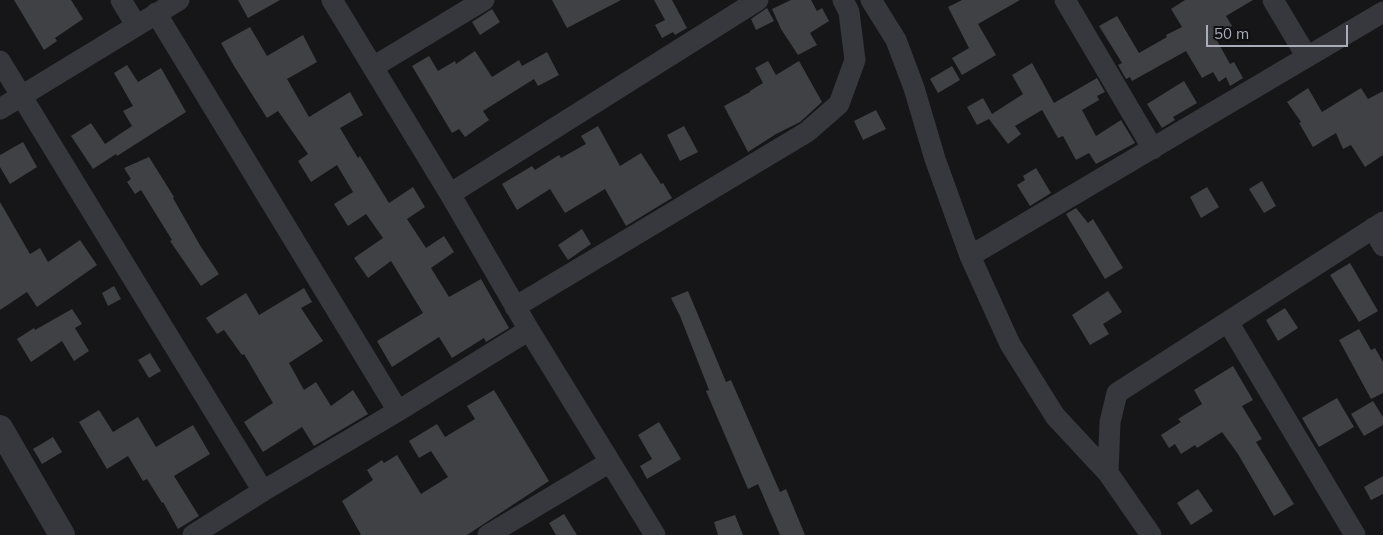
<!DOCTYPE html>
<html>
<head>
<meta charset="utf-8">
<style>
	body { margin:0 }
	#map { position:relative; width:1383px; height:535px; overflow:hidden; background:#161618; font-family:Mulish,sans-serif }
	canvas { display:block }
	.scale { position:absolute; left:1206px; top:25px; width:142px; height:22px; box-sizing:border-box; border:2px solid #a8adb8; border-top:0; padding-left:6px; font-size:15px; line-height:18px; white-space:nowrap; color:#a8adb8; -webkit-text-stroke:4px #111113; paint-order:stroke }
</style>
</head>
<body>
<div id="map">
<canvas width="1383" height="535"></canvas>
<div class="scale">50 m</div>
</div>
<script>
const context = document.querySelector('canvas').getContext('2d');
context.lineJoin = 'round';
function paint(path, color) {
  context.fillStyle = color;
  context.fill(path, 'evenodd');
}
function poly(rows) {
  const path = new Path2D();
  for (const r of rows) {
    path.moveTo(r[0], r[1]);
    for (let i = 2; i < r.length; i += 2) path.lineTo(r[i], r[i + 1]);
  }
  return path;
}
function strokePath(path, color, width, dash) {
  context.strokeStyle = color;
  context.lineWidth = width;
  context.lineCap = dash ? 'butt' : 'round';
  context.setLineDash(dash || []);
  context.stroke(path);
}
const building = poly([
	[14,0,71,0,83,19,55,38,57,41,44,50],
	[238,0,280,0,248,18],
	[552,0,621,0,567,28],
	[654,0,672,0,687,28,675,35,673,32,662,38,655,25,665,20],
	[791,0,811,0,817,11,822,8,829,21,810,33,817,45,798,55,781,29,772,9],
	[962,0,1020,0,978,24,996,55,962,75,952,58,969,48,948,7],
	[1185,0,1253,0,1226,16,1232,26,1215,37,1230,64,1234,62,1243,78,1230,86,1226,77,1219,82,1213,72,1202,78,1186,51,1132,81,1130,77,1126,79,1118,65,1122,63,1099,26,1117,16,1139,53,1167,37,1166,35,1182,27,1171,9],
	[767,8,774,21,756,30,751,19],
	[492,9,500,22,480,35,472,22],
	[250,27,267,56,303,35,317,62,287,79,309,117,350,92,363,115,340,128,358,158,360,156,389,203,413,187,425,207,407,219,426,248,444,236,454,252,431,268,449,297,481,279,509,328,486,342,484,338,452,358,439,337,392,367,377,341,423,313,391,261,368,278,354,258,383,238,366,214,348,226,334,204,353,192,337,165,311,182,298,161,308,154,278,111,267,118,234,66,221,43],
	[475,51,492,77,519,60,522,66,547,52,559,75,538,86,534,79,483,111,489,120,465,137,459,129,452,133,412,66,429,56,438,71,455,61,456,64],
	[768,61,776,75,799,61,822,102,800,122,776,134,748,152,724,106,750,92,750,91,763,83,755,68],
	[1032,63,1054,103,1097,78,1105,92,1097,96,1099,100,1082,110,1096,136,1121,120,1135,143,1096,164,1089,153,1076,160,1063,136,1058,138,1042,110,1015,126,1021,134,1008,144,989,119,977,125,967,107,983,98,992,114,1023,94,1012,75],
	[127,65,138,82,161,68,186,112,117,156,116,154,93,169,71,136,91,123,105,144,132,126,123,111,133,106,114,73],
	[952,66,960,80,938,93,930,79],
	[1184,81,1197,103,1173,117,1175,120,1162,128,1147,104],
	[1308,88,1322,112,1361,88,1368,99,1383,91,1383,155,1365,167,1351,145,1343,149,1336,133,1313,147,1299,123,1301,122,1287,102],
	[876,110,886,129,863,140,854,121],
	[598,126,620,166,641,153,661,184,663,183,672,198,626,226,605,189,565,213,550,189,517,210,502,184,532,166,535,170,559,155,561,158,586,144,581,136],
	[684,126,698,152,680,161,667,135],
	[23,142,37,167,10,184,0,167,0,155],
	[149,157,174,197,173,198,201,247,219,274,201,286,170,241,172,240,141,190,135,194,127,182,131,179,124,168],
	[1036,168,1051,193,1030,206,1017,185,1025,180,1023,176],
	[1262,181,1276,206,1264,213,1249,189],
	[1207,187,1219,207,1201,218,1190,197],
	[0,202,30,254,40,248,48,262,80,240,97,265,37,307,27,292,0,310],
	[1076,208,1088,223,1093,219,1123,268,1105,279,1066,214],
	[582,229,591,244,568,260,558,245],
	[1350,263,1378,311,1359,322,1330,275],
	[114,286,121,299,108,306,102,293],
	[304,288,312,302,301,308,323,341,289,363,304,390,316,382,331,406,353,390,368,414,314,446,302,427,263,452,244,422,273,403,244,354,242,355,224,330,217,334,206,318,246,293,259,315],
	[688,291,726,382,731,380,780,492,786,489,805,535,780,535,758,484,748,489,706,391,709,390,680,316,671,298],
	[1108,291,1122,312,1103,324,1109,334,1090,345,1072,315],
	[1285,308,1298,328,1278,341,1266,320],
	[72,309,82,324,75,328,89,351,74,361,62,341,31,362,17,339,34,328,35,330],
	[1359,329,1371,350,1375,348,1383,362,1383,393,1371,399,1339,340],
	[150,353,161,371,149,378,138,360],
	[1233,366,1253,400,1242,406,1262,439,1256,442,1294,504,1274,516,1238,454,1222,432,1197,448,1195,445,1181,454,1175,444,1169,448,1161,435,1181,422,1178,419,1202,404,1194,390],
	[494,390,549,481,467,535,361,535,342,501,373,480,367,470,382,460,384,463,397,455,421,494,448,477,431,451,419,458,409,441,437,424,445,437,475,419,467,406],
	[1337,398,1354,427,1319,447,1302,418],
	[1373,401,1383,417,1383,425,1364,436,1351,414],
	[99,410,113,432,138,417,156,447,193,425,210,454,174,476,199,516,178,529,163,502,162,503,147,479,143,481,128,456,107,469,79,422],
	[659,422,681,459,647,479,640,466,652,459,638,435],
	[53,437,62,452,42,464,33,449],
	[1383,476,1383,494,1371,500,1364,487],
	[1198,489,1213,511,1191,525,1177,503],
	[564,514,577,535,556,535,549,523],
	[735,515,743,535,718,535,714,522]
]);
const minor = poly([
	[121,0,136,25],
	[332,0,450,194,529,330,655,535],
	[871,0,896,40,914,88,935,159,970,256,1010,344,1055,416,1108,473],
	[1065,0,1153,149],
	[1273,0,1307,57],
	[156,13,398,411],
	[0,61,263,491],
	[373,67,484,0],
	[0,109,179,0],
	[450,194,758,0],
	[1373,228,1383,246],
	[970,256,1383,12],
	[515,307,807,132,839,104,855,60,849,12,843,0],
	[1228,322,1355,535],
	[193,535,263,491,398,411,529,330],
	[488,535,610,462],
	[1151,535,1108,473,1110,422,1117,393,1383,222]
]);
const tertiary = poly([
	[0,428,62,535]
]);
paint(building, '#404145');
strokePath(minor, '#37383d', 21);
strokePath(tertiary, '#37383d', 26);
</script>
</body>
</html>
